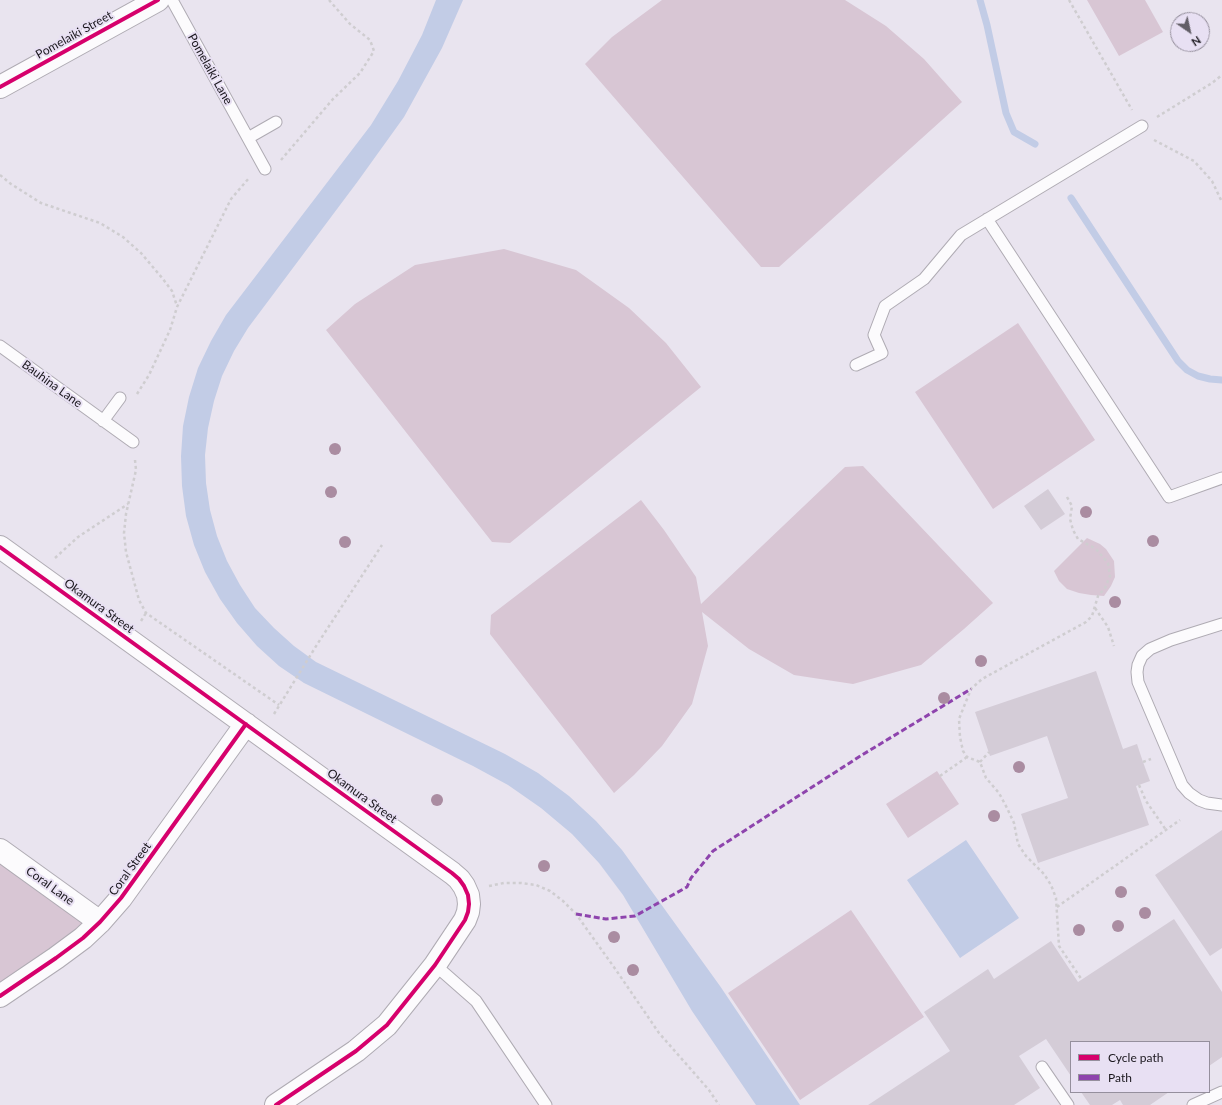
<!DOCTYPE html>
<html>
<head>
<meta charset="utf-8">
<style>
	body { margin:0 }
	#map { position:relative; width:1222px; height:1105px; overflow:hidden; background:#e9e4ef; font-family:Lato,sans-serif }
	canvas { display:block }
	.legend { position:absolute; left:1070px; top:1041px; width:140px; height:52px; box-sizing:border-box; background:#e8e0f3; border:1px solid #958f9d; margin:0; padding:5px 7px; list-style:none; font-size:12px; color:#19161c }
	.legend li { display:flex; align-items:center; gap:8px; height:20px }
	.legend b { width:20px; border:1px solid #958f9d }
	.north { position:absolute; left:1170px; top:12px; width:40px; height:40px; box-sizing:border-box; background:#e8e0f3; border:1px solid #958f9d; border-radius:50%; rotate:146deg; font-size:11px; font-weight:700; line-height:16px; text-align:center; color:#19161c }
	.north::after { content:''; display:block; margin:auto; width:14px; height:18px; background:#625e66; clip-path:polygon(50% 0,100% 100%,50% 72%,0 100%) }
</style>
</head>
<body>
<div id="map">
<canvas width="1222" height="1105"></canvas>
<ul class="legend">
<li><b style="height:5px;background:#d6006c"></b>Cycle path</li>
<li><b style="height:5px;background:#8e44ad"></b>Path</li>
</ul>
<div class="north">N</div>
</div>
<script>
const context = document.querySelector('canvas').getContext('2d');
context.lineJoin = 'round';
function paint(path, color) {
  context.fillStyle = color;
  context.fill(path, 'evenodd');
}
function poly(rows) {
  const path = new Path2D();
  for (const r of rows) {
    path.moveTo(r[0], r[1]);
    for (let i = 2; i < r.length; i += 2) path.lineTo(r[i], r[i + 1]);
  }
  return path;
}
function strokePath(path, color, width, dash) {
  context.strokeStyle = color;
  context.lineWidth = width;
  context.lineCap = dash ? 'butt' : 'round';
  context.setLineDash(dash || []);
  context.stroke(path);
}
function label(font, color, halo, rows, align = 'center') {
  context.font = font + ' Lato,sans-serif';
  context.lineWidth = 4;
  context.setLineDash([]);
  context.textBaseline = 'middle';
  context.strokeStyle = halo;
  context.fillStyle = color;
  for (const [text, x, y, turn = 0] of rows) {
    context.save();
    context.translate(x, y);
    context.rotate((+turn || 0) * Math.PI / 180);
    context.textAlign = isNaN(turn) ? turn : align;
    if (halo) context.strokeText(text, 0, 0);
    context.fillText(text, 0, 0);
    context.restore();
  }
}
const green = poly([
	[662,0,845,0,886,26,924,59,962,102,779,267,761,267,585,64,612,37],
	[1087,0,1145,0,1163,32,1119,56],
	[504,249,576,270,629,308,666,343,701,387,510,543,492,542,326,330,355,304,415,265],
	[1018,323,1095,440,993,509,915,392],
	[863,466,993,603,964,629,921,665,853,684,794,675,749,649,702,612,708,646,692,704,662,746,634,775,614,793,490,634,491,615,641,500,664,530,696,577,701,604,845,467],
	[1087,538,1100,544,1106,549,1114,561,1115,577,1111,586,1104,596,1091,595,1079,593,1067,589,1059,581,1054,571],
	[937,771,959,804,908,838,886,804],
	[0,850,100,922,0,996],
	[851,910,924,1017,800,1100,728,993]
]);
const water = poly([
	[436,0,463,0,442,48,404,117,358,181,248,328,234,351,222,376,214,401,208,428,205,455,206,483,210,510,217,536,227,561,240,585,255,608,274,628,294,646,316,662,505,754,538,773,569,796,596,821,622,850,720,986,800,1105,756,1105,692,1011,623,895,599,863,572,834,541,808,508,785,473,766,304,683,279,666,257,646,237,623,220,599,205,572,194,545,186,516,182,486,181,456,183,426,189,397,198,368,211,341,226,315,371,125,398,81,422,35],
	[966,840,1019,918,960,958,907,880]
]);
const stream = poly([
	[980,0,987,25,1006,113,1014,132,1035,144],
	[1071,198,1178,361,1187,370,1198,376,1210,379,1222,380]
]);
const building = poly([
	[1048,489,1065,514,1041,530,1024,506],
	[1096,671,1123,749,1137,744,1143,762,1150,781,1136,786,1149,825,1038,863,1021,814,1068,798,1047,736,990,756,975,712],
	[1222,830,1222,948,1210,956,1155,875],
	[1174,919,1222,992,1222,1057,1209,1066,1209,1042,1071,1042,1071,1076,1046,1039,1019,1056,1040,1088,1014,1105,868,1105,950,1051,924,1012,988,969,994,979,1051,941,1078,982],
	[1081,1092,1169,1092,1150,1105,1123,1105,1120,1100,1112,1105,1090,1105]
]);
const path = poly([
	[1069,0,1132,110],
	[1157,117,1212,83,1222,75],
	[1154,140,1194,161,1212,181,1222,202],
	[281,160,333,99,360,73,374,51,370,40,350,24,329,0],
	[0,175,11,184,41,203,100,223,123,237,141,253,163,279,172,291,177,306],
	[137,394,149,375,170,330,177,307,231,199,249,178],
	[135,460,136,470,126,514,124,533,126,552,139,600,146,613,279,705],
	[1067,497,1072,506,1070,519,1073,530,1078,539,1096,549,1108,563,1110,576,1105,588,1098,596,1092,616,1086,622,982,679,971,689,959,719,960,737,963,751,967,757,980,762,986,778,999,793,1007,808,1014,823,1018,844,1026,856,1044,874,1051,885,1056,898,1059,946,1082,980],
	[55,558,78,537,128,504],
	[1095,608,1108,627,1114,646],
	[141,621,146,613],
	[274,714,318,643,382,545],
	[980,762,989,752],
	[1143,762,1151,759],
	[940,776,967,757],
	[1139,785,1146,801,1166,830],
	[489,886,504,883,521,883,536,885,550,891,563,901,576,914,616,970,659,1033,709,1090,719,1105],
	[1057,907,1180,820]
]);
const lane = poly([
	[172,0,265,169],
	[248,138,276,122],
	[987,219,1169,497,1222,478],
	[0,346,133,442],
	[856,365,882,353,874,335,885,306,924,279,961,235,1142,126],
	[103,421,120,398],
	[1222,624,1171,640,1150,649,1142,656,1138,665,1137,672,1138,682,1182,785,1189,793,1199,800,1207,803,1222,805],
	[435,965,476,1001,546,1105],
	[1042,1067,1068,1105],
	[1193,1105,1222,1092]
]);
const street = poly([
	[0,87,158,0],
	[0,547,452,873,459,879,464,886,468,895,469,904,468,912,465,920,435,965,387,1025,356,1051,276,1105],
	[0,850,100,922],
	[0,996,56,958,83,938,100,922,121,898,246,724]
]);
const quiet = poly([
	[576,914,606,919,635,916,687,887,691,878,713,851,862,755,971,689]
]);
const cycleway = poly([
	[0,87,158,0],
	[0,547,452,873,459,879,464,886,468,895,469,904,468,912,465,920,435,965,387,1025,356,1051,276,1105],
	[0,996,56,958,83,938,100,922,121,898,246,724]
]);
const trees = [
	[335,449],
	[331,492],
	[1086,512],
	[1153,541],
	[345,542],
	[1115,602],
	[981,661],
	[944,698],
	[1019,767],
	[437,800],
	[994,816],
	[544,866],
	[1121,892],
	[1145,913],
	[1118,926],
	[1079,930],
	[614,937],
	[633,970]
];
const streetNames = [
	["Pomelaiki Street",74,35,-29],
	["Pomelaiki Lane",210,69,61],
	["Bauhina Lane",52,384,36],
	["Okamura Street",99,606,36],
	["Okamura Street",362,796,36],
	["Coral Street",130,869,-54],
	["Coral Lane",50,886,36]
];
paint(green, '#d8c6d4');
paint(water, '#c2cce6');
strokePath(stream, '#c2cce6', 7);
paint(building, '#d4ccd7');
strokePath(lane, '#afabb3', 13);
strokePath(street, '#afabb3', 24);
strokePath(path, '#cfcdd0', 2.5, [3, 3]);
strokePath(lane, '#fcfbfd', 11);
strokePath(street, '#fcfbfd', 22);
strokePath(quiet, '#8e44ad', 3, [6, 3]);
strokePath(cycleway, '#d6006c', 4);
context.fillStyle = '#aa8ca1';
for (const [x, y] of trees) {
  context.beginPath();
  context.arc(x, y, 6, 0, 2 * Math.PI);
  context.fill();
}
label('12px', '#19161c', '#e8e0f3', streetNames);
</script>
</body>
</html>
